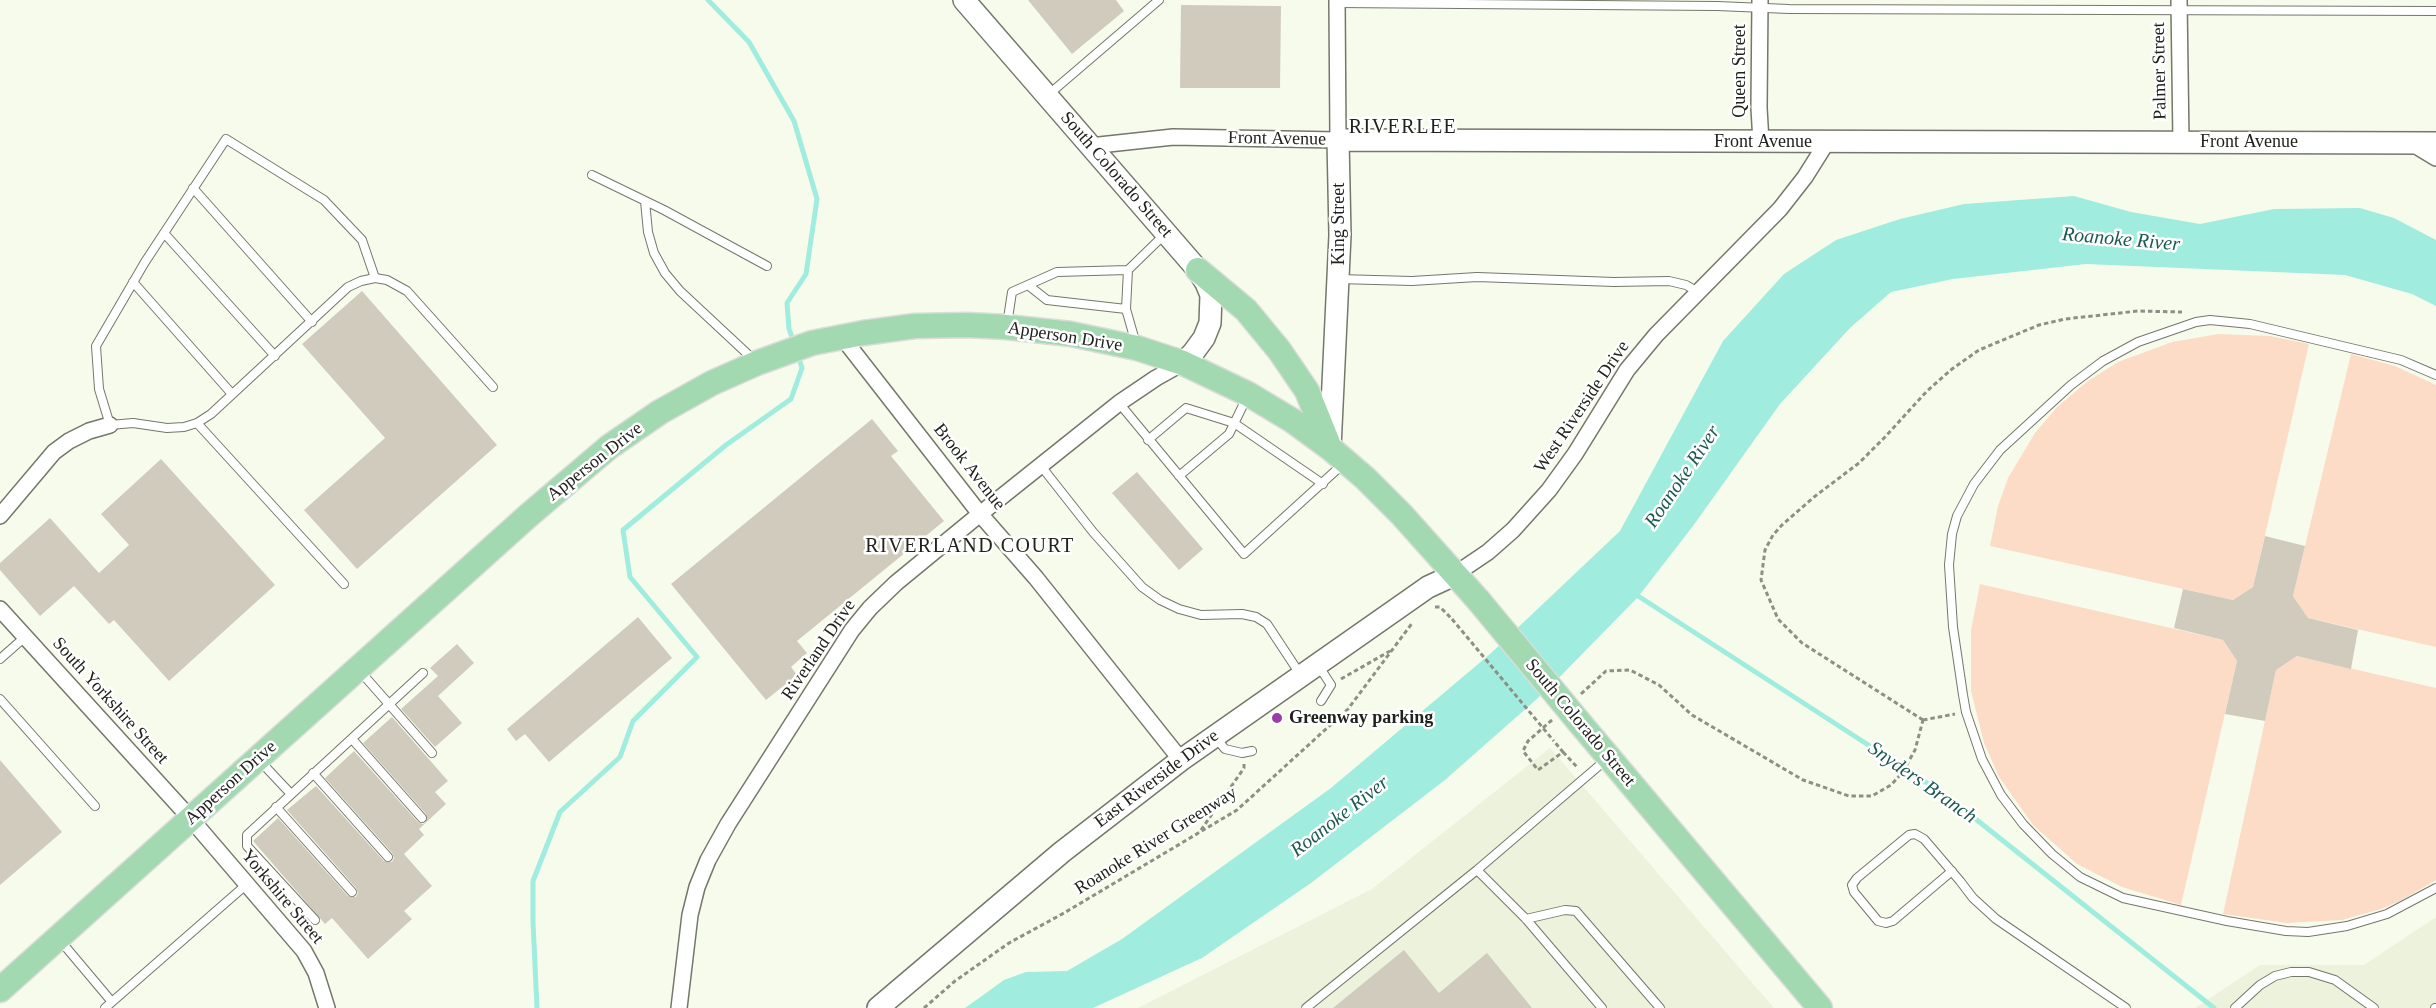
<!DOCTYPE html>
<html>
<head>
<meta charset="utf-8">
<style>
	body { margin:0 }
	canvas { display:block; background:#f7fbec }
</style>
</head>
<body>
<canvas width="2436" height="1008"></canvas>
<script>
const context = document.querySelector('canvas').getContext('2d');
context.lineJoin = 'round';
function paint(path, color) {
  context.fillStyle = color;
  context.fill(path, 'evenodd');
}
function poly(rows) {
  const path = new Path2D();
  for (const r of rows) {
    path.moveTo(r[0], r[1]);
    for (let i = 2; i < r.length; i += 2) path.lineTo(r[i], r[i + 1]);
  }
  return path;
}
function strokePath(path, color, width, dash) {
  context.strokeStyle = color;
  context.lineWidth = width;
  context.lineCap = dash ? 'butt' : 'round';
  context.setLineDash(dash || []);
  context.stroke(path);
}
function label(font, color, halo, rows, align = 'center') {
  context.font = font + ' Georgia,serif';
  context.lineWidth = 5;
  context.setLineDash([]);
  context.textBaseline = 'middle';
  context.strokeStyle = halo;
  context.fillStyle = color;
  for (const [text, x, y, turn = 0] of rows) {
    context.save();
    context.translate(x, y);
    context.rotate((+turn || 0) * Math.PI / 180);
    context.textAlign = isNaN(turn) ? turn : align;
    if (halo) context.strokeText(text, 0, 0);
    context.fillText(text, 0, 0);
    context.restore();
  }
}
const built = poly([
	[1550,748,1774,1008,1138,1008,1372,889],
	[2436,917,2436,1008,2195,1008,2260,965,2364,965]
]);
const green = poly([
	[2218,334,2270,336,2309,344,2253,587,2233,600,1990,546,1998,506,2008,478,2035,433,2057,407,2088,381,2118,362,2172,342],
	[2351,354,2395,366,2436,385,2436,647,2308,618,2293,596],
	[1980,584,2223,640,2237,661,2181,905,2122,887,2077,864,2033,825,1999,777,1984,743,1971,691,1971,630],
	[2297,656,2436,688,2436,880,2402,900,2381,909,2342,920,2287,923,2223,914,2276,670]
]);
const water = poly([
	[2074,196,2131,212,2200,224,2274,209,2360,208,2394,218,2436,240,2436,306,2412,294,2345,275,2086,264,1953,279,1891,292,1850,328,1780,404,1693,526,1638,597,1547,690,1445,780,1311,883,1202,958,1093,1008,965,1008,1004,980,1026,972,1067,971,1122,939,1331,788,1490,654,1620,531,1723,341,1784,274,1836,240,1900,219,1964,204]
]);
const stream = poly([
	[708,0,749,42,794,121,817,199,806,274,787,303,789,329,794,343],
	[1635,594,1944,794,2214,1008],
	[537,1008,533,922,533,881,560,812,620,757,633,721,697,657,630,577,623,530,726,445,791,399,802,368,798,355]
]);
const building = poly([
	[1028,0,1116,0,1124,11,1072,54],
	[1181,5,1281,6,1280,88,1180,88],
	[362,291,497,445,357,569,304,510,385,438,302,344],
	[872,419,898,451,891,456,944,521,797,641,807,653,791,667,797,675,766,700,671,584],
	[161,459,275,585,169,681,114,620,109,624,74,586,40,616,0,570,0,563,50,518,99,573,129,545,101,514],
	[1137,472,1203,549,1179,570,1112,493],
	[2265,536,2305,546,2293,596,2308,618,2358,630,2351,669,2297,656,2276,670,2265,721,2225,714,2237,661,2223,640,2174,628,2183,589,2233,600,2253,587],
	[638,617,672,658,549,762,525,734,516,741,507,729],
	[457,644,474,663,438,696,462,723,435,747,401,709,438,676,430,668],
	[392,717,448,781,435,792,446,804,419,829,424,835,404,854,432,886,404,911,412,919,368,959,332,918,325,924,253,841,278,818,348,896,356,897,358,893,356,888,287,810,316,786,384,861,392,862,394,858,392,853,325,778,354,751,418,822,423,824,426,822,426,814,363,743],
	[0,760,62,832,0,885],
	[1404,950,1439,993,1487,953,1532,1008,1333,1008]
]);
const path = poly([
	[1435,607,1440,607,1452,619],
	[1341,679,1390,651],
	[1581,694,1606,671,1630,670,1659,685,1692,715,1803,780,1849,796,1872,796,1891,785,1902,773,1915,750,1923,720],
	[1552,720,1528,741,1523,751,1538,770,1563,752,1553,740],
	[1923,720,1802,643,1778,619,1761,580,1765,550,1773,535,1782,525,1814,497,1859,463,1885,437,1927,391,1952,369,1979,350,2039,325,2065,319,2138,311,2182,312],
	[1923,720,1955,714],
	[1563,752,1577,767],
	[1201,830,1244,768,1244,763],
	[924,1008,955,981,1009,943,1064,913,1237,810,1348,709,1413,622]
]);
const lane = poly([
	[1336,3,1717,6,1789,9,2436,11],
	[1048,95,1159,0],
	[592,175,664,210,767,266],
	[193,188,312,322],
	[645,201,648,232,654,253,665,273,680,291,754,360],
	[164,233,275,356],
	[375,278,362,240,324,200,226,139,145,262,96,346,99,389,110,425,133,423,167,428,184,427,197,423,211,414,348,287,361,281,375,278,387,280,407,291,493,387],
	[1338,279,1412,281,1477,277,1614,282,1669,281,1686,285,1698,292],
	[133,282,232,394],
	[1028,285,1047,300,1126,309],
	[1007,325,1012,292,1057,272,1128,270],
	[1136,344,1126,309,1128,270,1164,235],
	[2436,375,2401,360,2250,324,2210,320,2196,322,2138,342,2103,361,2071,385,2000,450,1974,484,1957,516,1952,534,1949,565,1953,627,1963,695,1966,712,1982,759,2001,795,2023,824,2052,854,2080,877,2123,898,2227,921,2286,931,2308,932,2347,926,2387,914,2436,888],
	[1119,403,1244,554,1343,464],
	[197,423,344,584],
	[1148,440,1186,408,1234,423,1323,484],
	[1041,466,1093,532,1142,587,1160,600,1179,609,1201,615,1242,614,1256,617,1267,624,1300,674],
	[1179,476,1229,434,1247,397],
	[0,659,25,637],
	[1318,665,1331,685,1321,701],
	[359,670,432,753],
	[0,699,95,806],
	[1215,737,1225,749,1242,753,1252,751],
	[352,739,422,818],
	[259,760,291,794],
	[313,773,388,857],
	[276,807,352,892],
	[1477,870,1526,919,1602,1008],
	[1952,871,1893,921,1886,923,1878,921,1854,892,1852,885,1857,878,1909,835,1915,834,1924,839,1960,881,1973,898,1996,919,2126,1008],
	[1526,919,1565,910,1576,911,1660,1008],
	[315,920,247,846,247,835,423,673],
	[59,939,112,1002],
	[105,1008,247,884],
	[1306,1008,1477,870,1608,758],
	[2235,1008,2260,985,2275,976,2291,972,2309,972,2335,980,2374,1008],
	[2435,1008,2436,1008]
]);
const street = poly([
	[1760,0,1759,108,1761,142],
	[2179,0,2181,142],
	[2413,144,2436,158],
	[1090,146,1173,137,1338,140,1337,0],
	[842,337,980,514,1036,578,1181,760],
	[0,516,54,452,69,441,89,431,110,425],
	[1454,575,1488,552,1513,530,1549,490,1575,454,1627,370,1656,335,1780,209,1805,177,1827,142],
	[0,609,191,819,304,951,316,973,327,1008],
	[679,1008,690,915,697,887,708,860,728,824,852,630,870,608,896,583,980,514,1119,403,1156,378,1183,363]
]);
const secondary = poly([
	[964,0,1198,270,1206,283,1211,295,1210,323,1204,338,1193,353,1183,363],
	[1330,448,1340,235,1338,140,2436,143],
	[878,1008,1062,852,1181,760,1428,587,1454,575]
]);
const primary = poly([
	[1198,270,1246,310,1279,350,1307,391,1330,448],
	[1579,722,1820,1008],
	[0,990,529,515,609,447,660,412,712,383,757,363,812,343,863,333,915,326,967,325,1006,327,1071,334,1137,348,1183,363,1248,394,1293,421,1330,448,1365,478,1402,515,1479,601]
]);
const pathBridge = poly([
	[1452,619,1553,740]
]);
const primaryBridge = poly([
	[1479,601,1579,722]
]);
const markers = [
	[1277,718,6,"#973ea9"]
];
const streetNames = [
	["Queen Street",1740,71,-90],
	["Palmer Street",2160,71,-91],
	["Front Avenue",1277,139,1],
	["Front Avenue",1763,142],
	["Front Avenue",2249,142],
	["South Colorado Street",1116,175,49],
	["King Street",1339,224,-90],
	["Apperson Drive",1065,337,9],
	["West Riverside Drive",1582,407,-56],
	["Apperson Drive",595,462,-38],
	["Brook Avenue",969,467,52],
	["Riverland Drive",819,650,-56],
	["South Yorkshire Street",110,701,48],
	["South Colorado Street",1580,723,50],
	["East Riverside Drive",1157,779,-37],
	["Apperson Drive",231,783,-42],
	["Roanoke River Greenway",1156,841,-32],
	["Yorkshire Street",282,897,50]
];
const poiNames = [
	["Greenway parking",1289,718]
];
const neighbourhoodNames = [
	["RIVERLEE",1403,128],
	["RIVERLAND COURT",970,547]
];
const waterNames = [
	["Roanoke River",2121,240,5],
	["Roanoke River",1683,477,-56],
	["Snyders Branch",1922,783,35],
	["Roanoke River",1340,817,-38]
];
paint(built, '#ecf2dc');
paint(green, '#fddcc7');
paint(water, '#a0eddf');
strokePath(stream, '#a0eddf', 5);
paint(building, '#d1cbbe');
strokePath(lane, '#74776b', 10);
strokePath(street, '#74776b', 18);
strokePath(secondary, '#74776b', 24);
strokePath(primary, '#dbdcdb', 27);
strokePath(path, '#8d9086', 3, [4.5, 3]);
strokePath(lane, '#fff', 8);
strokePath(street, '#fff', 15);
strokePath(secondary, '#fff', 21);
strokePath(primary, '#a3d9b0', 24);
strokePath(primaryBridge, '#dbdcdb', 27, []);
strokePath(pathBridge, '#8d9086', 3, [4.5, 3]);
strokePath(primaryBridge, '#a3d9b0', 24);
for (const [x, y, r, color] of markers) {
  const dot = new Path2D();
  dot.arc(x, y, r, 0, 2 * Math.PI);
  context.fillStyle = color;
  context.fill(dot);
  strokePath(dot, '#fff', 2);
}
label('18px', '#21221d', '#fff', streetNames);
label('bold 18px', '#21221d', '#fff', poiNames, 'left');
context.letterSpacing = '1.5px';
label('20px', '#21221d', '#fff', neighbourhoodNames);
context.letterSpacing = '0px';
label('italic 20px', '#1b5a51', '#fff', waterNames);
</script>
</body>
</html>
